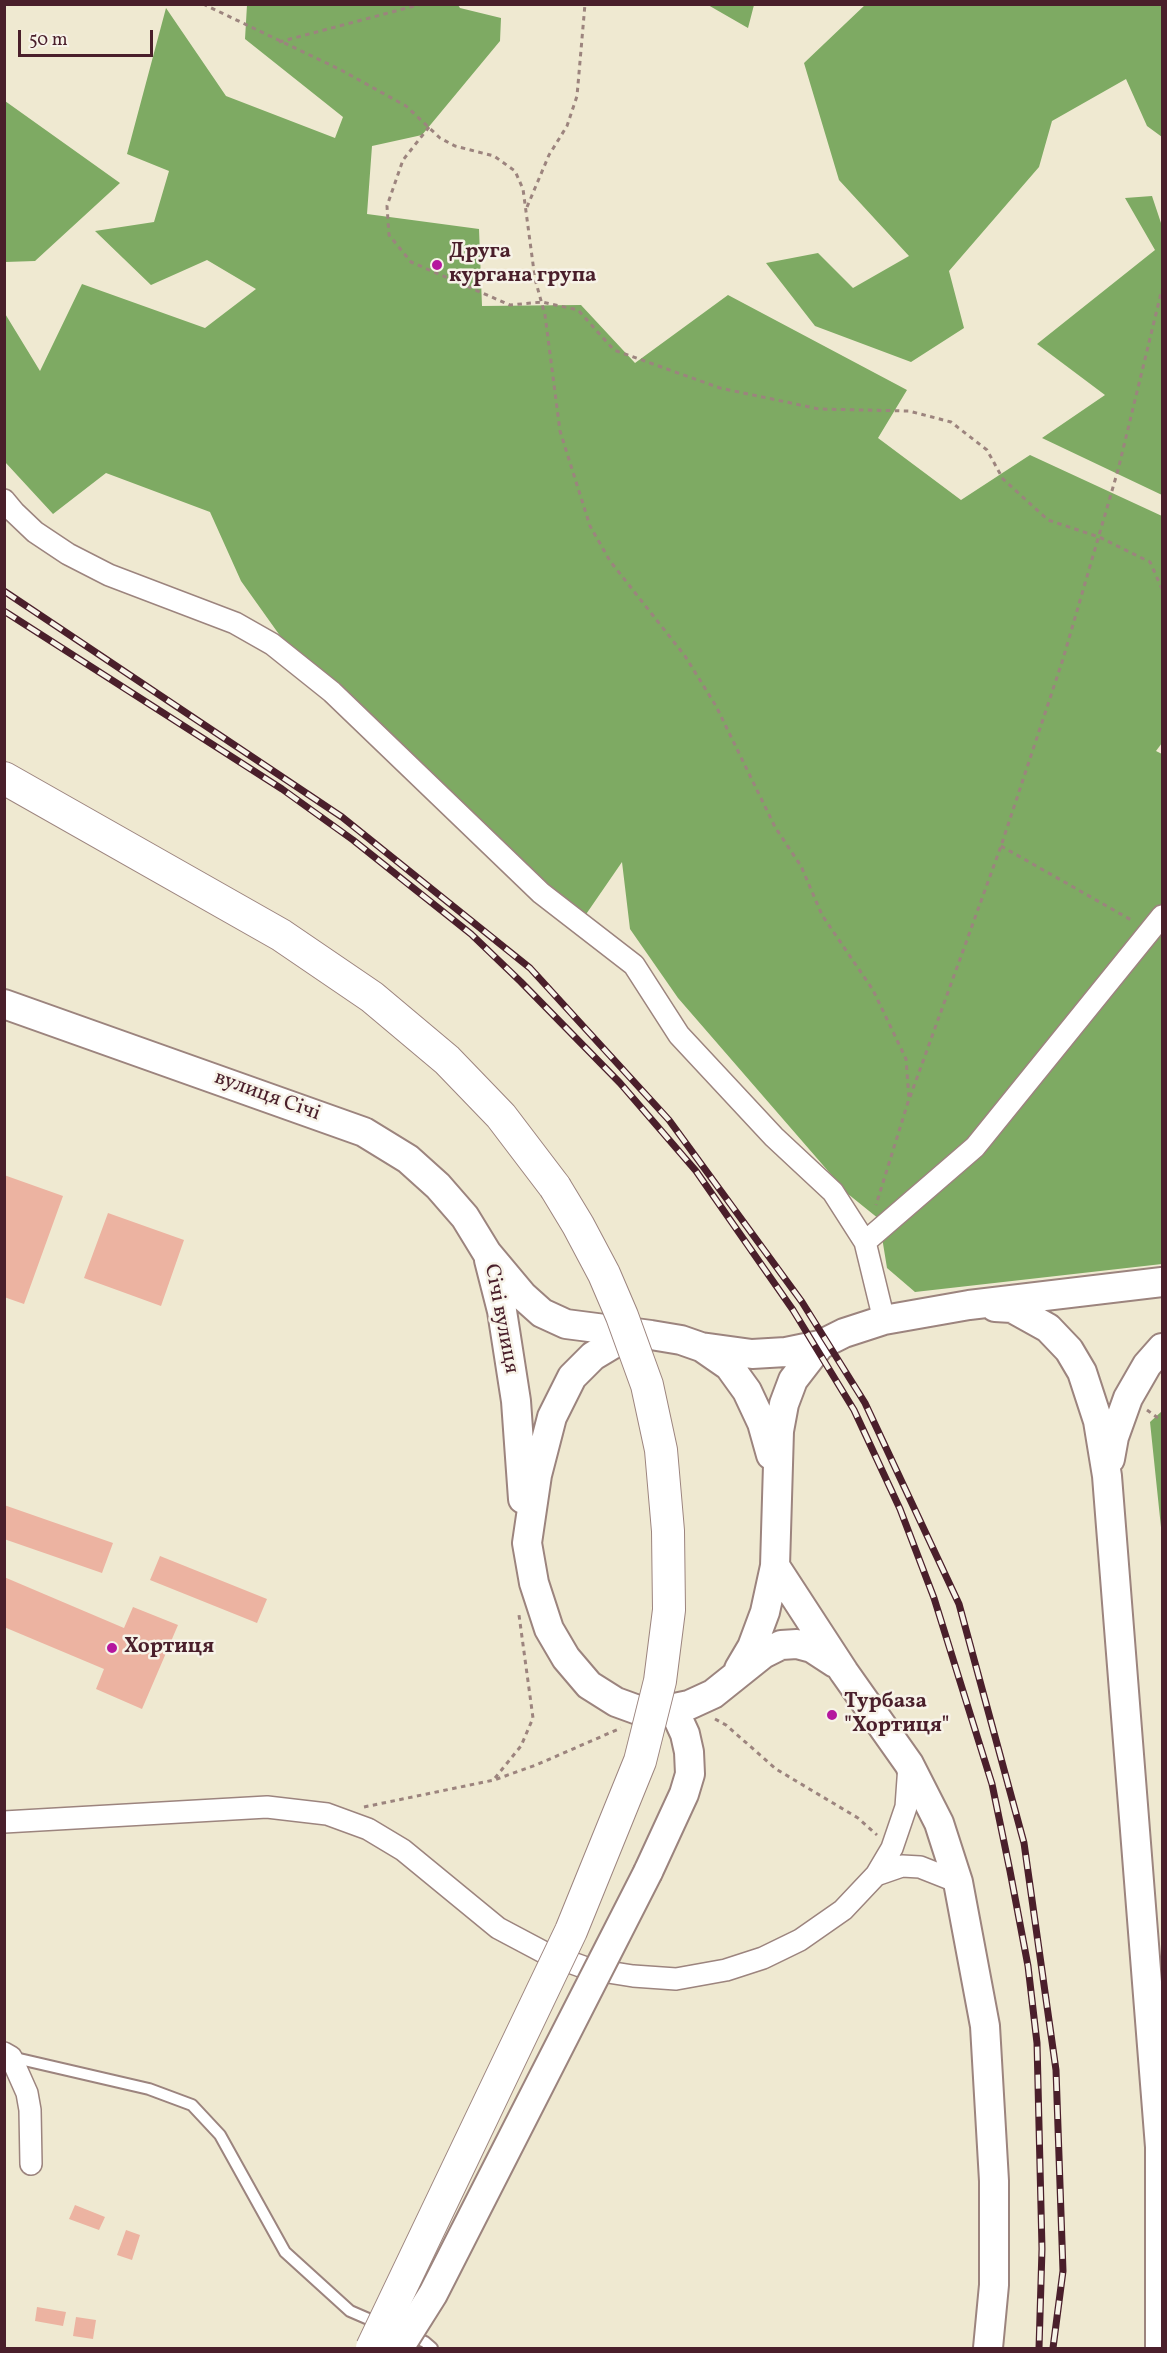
<!DOCTYPE html>
<html>
<head>
<meta charset="utf-8">
<style>
	body { margin:0 }
	#map { position:relative; width:1167px; height:2353px; overflow:hidden; background:#efe9d1; font-family:Vollkorn,serif }
	canvas { display:block }
	.frame { position:absolute; inset:0; border:6px solid #4a1f2b; pointer-events:none }
	.scale { position:absolute; left:18px; top:30px; width:135px; height:27px; box-sizing:border-box; border:3px solid #4a1f2b; border-top:0; padding-left:8px; font-size:18px; line-height:21px; white-space:nowrap; color:#4a1f2b; -webkit-text-stroke:4px #f7f3e8; paint-order:stroke }
</style>
</head>
<body>
<div id="map">
<canvas width="1167" height="2353"></canvas>
<div class="frame"></div>
<div class="scale">50 m</div>
</div>
<script>
const context = document.querySelector('canvas').getContext('2d');
context.lineJoin = 'round';
function paint(path, color) {
  context.fillStyle = color;
  context.fill(path, 'evenodd');
}
function poly(rows) {
  const path = new Path2D();
  for (const r of rows) {
    path.moveTo(r[0], r[1]);
    for (let i = 2; i < r.length; i += 2) path.lineTo(r[i], r[i + 1]);
  }
  return path;
}
function strokePath(path, color, width, dash) {
  context.strokeStyle = color;
  context.lineWidth = width;
  context.lineCap = dash ? 'butt' : 'round';
  context.setLineDash(dash || []);
  context.stroke(path);
}
function label(font, color, halo, rows, align = 'center') {
  context.font = font + ' Vollkorn,serif';
  context.lineWidth = 5;
  context.setLineDash([]);
  context.textBaseline = 'middle';
  context.strokeStyle = halo;
  context.fillStyle = color;
  for (const [text, x, y, turn = 0] of rows) {
    context.save();
    context.translate(x, y);
    context.rotate((+turn || 0) * Math.PI / 180);
    context.textAlign = isNaN(turn) ? turn : align;
    if (halo) context.strokeText(text, 0, 0);
    context.fillText(text, 0, 0);
    context.restore();
  }
}
const forest = poly([
	[866,4,1162,5,1162,137,1147,126,1126,79,1052,121,1039,167,949,271,964,328,911,362,815,326,766,263,818,253,853,288,909,256,839,180,804,63],
	[247,5,458,5,460,8,501,18,500,41,422,135,372,146,367,214,479,229,482,306,581,305,635,363,728,295,907,390,878,438,961,500,1030,455,1162,516,1162,743,1156,751,1162,754,1162,1264,915,1292,887,1268,879,1219,848,1194,678,998,630,929,622,862,580,923,303,668,241,581,210,512,106,473,53,514,5,462,4,312,40,371,82,284,205,328,256,289,207,260,151,285,95,231,154,222,169,171,127,154,166,8,226,96,335,138,343,117,245,39],
	[708,5,754,5,748,28],
	[5,101,120,183,35,261,5,262],
	[1152,196,1162,226,1162,495,1042,438,1105,395,1037,344,1155,250,1125,198],
	[1162,1411,1162,1537,1150,1422]
]);
const building = poly([
	[4,1175,63,1196,24,1304,4,1297],
	[108,1213,184,1240,161,1306,84,1278],
	[4,1505,113,1543,102,1573,4,1539],
	[160,1556,267,1599,257,1623,150,1580],
	[4,1577,124,1628,133,1607,178,1625,142,1709,96,1689,104,1669,4,1627],
	[75,2205,105,2217,99,2230,69,2219],
	[126,2230,140,2235,132,2260,117,2255],
	[37,2307,66,2312,63,2326,35,2321],
	[76,2317,96,2320,93,2339,73,2336]
]);
const path = poly([
	[203,4,341,70,406,106,440,138,455,146,494,156,515,171,523,189,535,279,545,315,560,431,590,526,610,561,685,656,716,706,775,827,801,866,822,915,873,990,906,1059,909,1099,876,1205],
	[279,42,422,4],
	[429,127,403,160,387,206,389,235,411,262,510,305,542,302,578,310,614,350,720,388,819,409,909,411,951,422,987,450,1003,479,1048,520,1099,537,1150,562,1162,589],
	[527,207,549,155,567,126,577,96,585,4],
	[1001,846,1133,921],
	[910,1097,1001,846,1063,659,1118,470,1162,289],
	[1147,1410,1162,1421],
	[715,1719,726,1725,776,1769,858,1818,877,1835],
	[495,1778,521,1746,533,1718,519,1615],
	[364,1807,494,1780,536,1765,621,1728]
]);
const lane = poly([
	[11,2057,149,2089,192,2105,220,2135,285,2252,350,2311,380,2324],
	[409,2335,425,2342,432,2348]
]);
const street = poly([
	[4,500,14,512,35,532,68,554,109,575,235,623,272,644,332,692,541,893,634,965,679,1035,774,1137,833,1192,865,1242,884,1320],
	[865,1242,975,1147,1162,916],
	[4,1822,267,1807,327,1814,368,1829,403,1850,498,1928,547,1954,589,1969,633,1976,676,1979,726,1970,763,1958,800,1940,843,1910,876,1875,892,1848,906,1807,909,1765],
	[876,1875,902,1866,920,1867,958,1882],
	[4,2053,11,2057,27,2093,30,2110,31,2164]
]);
const secondary = poly([
	[4,1004,364,1132,408,1159,438,1186,465,1217,487,1253,523,1296,542,1313,566,1324,651,1335,681,1340,701,1347,752,1354,786,1352,820,1345,844,1333,884,1320,969,1305,1162,1282],
	[489,1260,502,1311,516,1401,523,1499],
	[995,1307,1012,1308,1048,1328,1069,1350,1082,1372,1098,1421,1107,1476,1160,2147,1160,2348],
	[640,1338,613,1344,593,1356,572,1377,552,1417,537,1475,527,1543,534,1583,549,1629,566,1658,589,1685,616,1702,638,1710,660,1711,689,1705,713,1694,763,1654,781,1645,797,1644,812,1648,835,1663],
	[703,1348,729,1366,747,1391,762,1423,771,1455],
	[1110,1459,1114,1437,1128,1398,1147,1365,1162,1348],
	[775,1566,844,1672,909,1764,939,1823,958,1882,985,2026,994,2181,994,2285,988,2348],
	[739,1669,752,1647,765,1612,775,1566,779,1431,784,1404,793,1380,820,1345],
	[648,1872,684,1794,690,1774,689,1752,685,1734,674,1710]
]);
const primary = poly([
	[4,778,281,935,372,997,447,1060,501,1116,555,1187]
]);
const rail = poly([
	[4,591,342,817,530,968,669,1120,802,1302,865,1403,959,1604,1024,1843,1056,2070,1063,2271,1053,2348],
	[4,611,282,789,353,840,471,934,521,982,620,1083,696,1171,793,1310,854,1410,900,1509,934,1598,992,1784,1010,1871,1028,1966,1037,2043,1042,2249,1039,2348]
]);
const secondaryBridge = poly([
	[399,2348,433,2294,648,1872]
]);
const primaryBridge = poly([
	[372,2348,571,1931,640,1761,660,1681,669,1610,668,1531,661,1450,647,1385,622,1316,604,1274,578,1225,555,1187]
]);
const markers = [
	[437,265,6,"#b5179e"],
	[112,1648,6,"#b5179e"],
	[832,1715,6,"#b5179e"]
];
const poiNames = [
	["Друга",449,253],
	["кургана група",449,277],
	["Хортиця",124,1648],
	["Турбаза",844,1703],
	["\"Хортиця\"",844,1727]
];
const streetNames = [
	["вулиця Січі",267,1097,20],
	["Січі вулиця",500,1319,79]
];
paint(forest, '#7eaa63');
paint(building, '#ecb3a1');
strokePath(lane, '#9c847e', 14);
strokePath(street, '#9c847e', 24);
strokePath(secondary, '#9c847e', 32);
strokePath(primary, '#9c847e', 34);
strokePath(path, '#9c847e', 3, [4.5, 4.5]);
strokePath(lane, '#fff', 10);
strokePath(street, '#fff', 21);
strokePath(secondary, '#fff', 28);
strokePath(primary, '#fff', 32);
strokePath(rail, '#4a1f2b', 7);
strokePath(rail, '#f7f3e8', 4.5, [14]);
strokePath(secondaryBridge, '#9c847e', 32, []);
strokePath(primaryBridge, '#9c847e', 34, []);
strokePath(secondaryBridge, '#fff', 28);
strokePath(primaryBridge, '#fff', 32);
for (const [x, y, r, color] of markers) {
  const dot = new Path2D();
  dot.arc(x, y, r, 0, 2 * Math.PI);
  context.fillStyle = color;
  context.fill(dot);
  strokePath(dot, '#f7f3e8', 2);
}
label('bold 21px', '#4a1f2b', '#f7f3e8', poiNames, 'left');
label('21px', '#4a1f2b', '#f7f3e8', streetNames);
</script>
</body>
</html>
